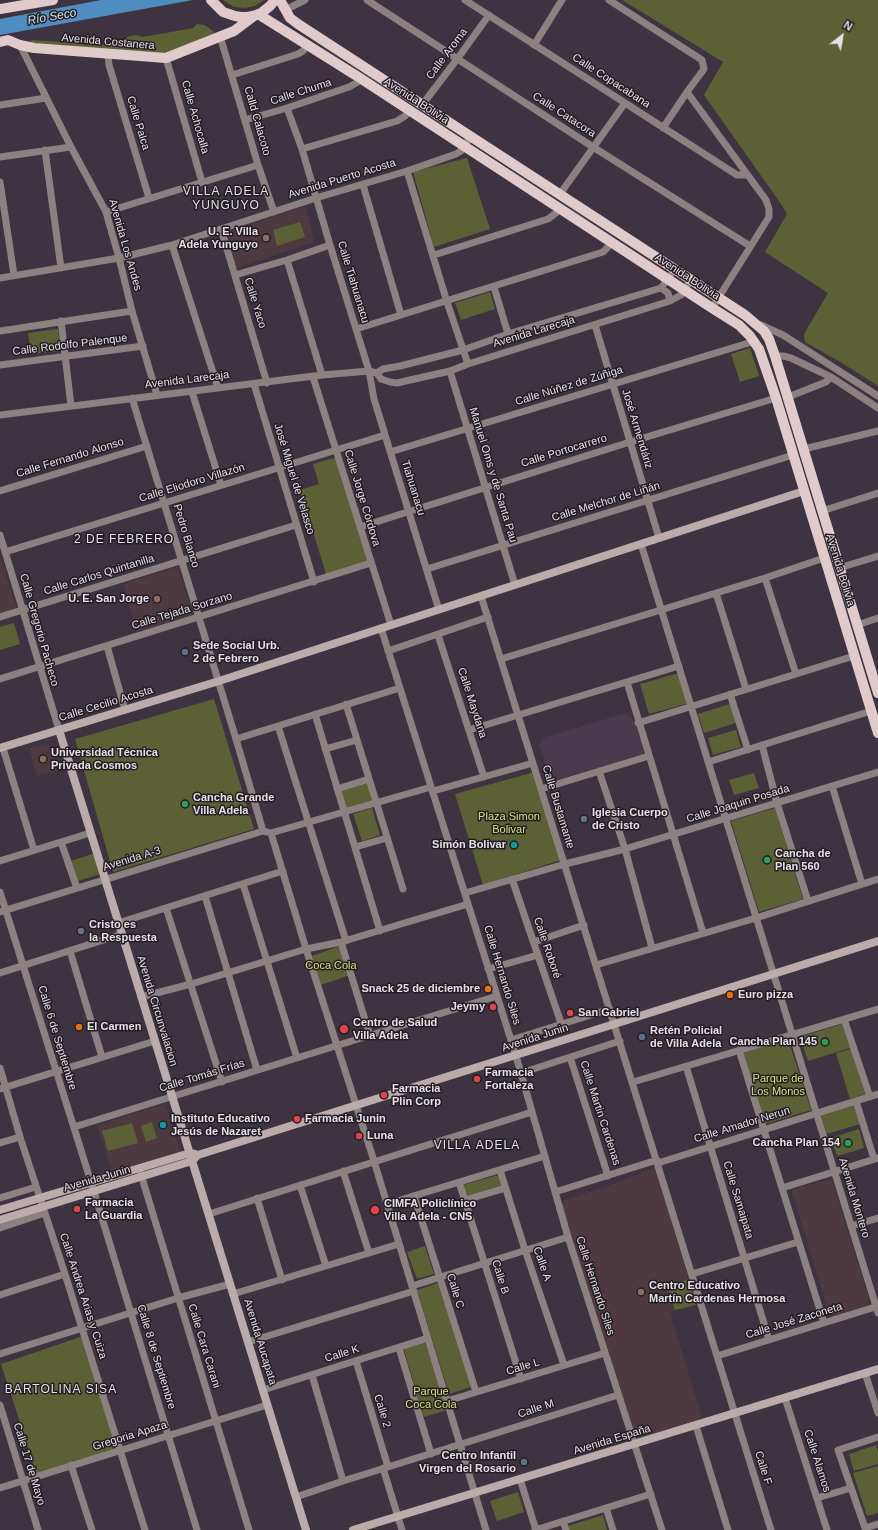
<!DOCTYPE html>
<html>
<head>
<meta charset="utf-8">
<style>
	body { margin:0 }
	#map { position:relative; width:878px; height:1530px; overflow:hidden; background:#3e3340; font-family:Arial,sans-serif }
	canvas { display:block }
	.north { position:absolute; left:822px; top:16px; width:40px; height:40px; -webkit-text-stroke:3px #221d23; paint-order:stroke; rotate:31deg; font-size:11px; font-weight:700; line-height:16px; text-align:center; color:#e6dfe7 }
	.north::after { content:''; display:block; margin:auto; width:14px; height:18px; background:#e6dfe7; clip-path:polygon(50% 0,100% 100%,50% 72%,0 100%) }
</style>
</head>
<body>
<div id="map">
<canvas width="878" height="1530"></canvas>
<div class="north">N</div>
</div>
<script>
const context = document.querySelector('canvas').getContext('2d');
context.lineJoin = 'round';
function paint(path, color) {
  context.fillStyle = color;
  context.fill(path, 'evenodd');
}
function poly(rows) {
  const path = new Path2D();
  for (const r of rows) {
    path.moveTo(r[0], r[1]);
    for (let i = 2; i < r.length; i += 2) path.lineTo(r[i], r[i + 1]);
  }
  return path;
}
function strokePath(path, color, width, dash) {
  context.strokeStyle = color;
  context.lineWidth = width;
  context.lineCap = dash ? 'butt' : 'round';
  context.setLineDash(dash || []);
  context.stroke(path);
}
function label(font, color, halo, rows, align = 'center') {
  context.font = font + ' Arial,sans-serif';
  context.lineWidth = 3;
  context.setLineDash([]);
  context.textBaseline = 'middle';
  context.strokeStyle = halo;
  context.fillStyle = color;
  for (const [text, x, y, turn = 0] of rows) {
    context.save();
    context.translate(x, y);
    context.rotate((+turn || 0) * Math.PI / 180);
    context.textAlign = isNaN(turn) ? turn : align;
    if (halo) context.strokeText(text, 0, 0);
    context.fillText(text, 0, 0);
    context.restore();
  }
}
const built = poly([
	[626,713,632,718,645,748,643,755,553,781,550,777,539,745,543,738]
]);
const education = poly([
	[303,207,306,208,314,242,230,270,219,235],
	[0,557,17,609,0,613],
	[177,567,178,568,192,613,191,615,137,632,123,584],
	[45,744,50,747,57,771,37,776,29,748],
	[165,1104,181,1152,113,1174,97,1125],
	[656,1167,696,1305,675,1310,670,1313,701,1415,699,1420,637,1439,635,1438,561,1204,562,1201,608,1186],
	[827,1180,832,1181,833,1184,869,1300,867,1305,833,1316,829,1313,792,1192,794,1189]
]);
const green = poly([
	[223,0,264,0,255,6,244,8,234,7],
	[622,0,878,0,878,386,842,363,805,342,804,334,828,293,765,252,787,214,781,204,704,95,723,62],
	[197,24,205,25,214,32,214,33,171,52,163,54,31,43,30,42,32,40,88,44,94,43,99,45,123,41,127,37,136,35,143,37,193,28],
	[467,158,490,229,434,247,413,172],
	[300,222,305,237,277,246,273,230],
	[490,292,495,309,461,320,455,303],
	[58,329,60,351,31,354,28,333],
	[750,348,759,376,740,382,731,354],
	[341,456,373,560,326,574,300,490,319,484,313,464],
	[14,623,20,644,0,650,0,627],
	[679,673,689,703,649,714,640,684],
	[214,699,254,829,113,872,75,739],
	[730,704,736,723,704,733,698,714],
	[736,730,741,747,713,755,708,738],
	[538,771,564,859,483,885,455,794],
	[754,773,759,788,734,795,729,780],
	[368,781,374,802,345,811,339,789],
	[372,808,380,835,362,841,353,814],
	[775,808,803,899,759,912,731,821],
	[95,853,103,873,78,881,71,861],
	[340,946,350,975,321,985,312,956],
	[842,1024,850,1048,808,1061,800,1037],
	[788,1039,811,1110,765,1124,743,1053],
	[851,1049,865,1094,850,1099,836,1053],
	[854,1105,860,1124,827,1134,821,1115],
	[152,1122,157,1138,146,1142,141,1126],
	[132,1123,138,1143,108,1151,102,1131],
	[859,1129,864,1148,837,1156,831,1138],
	[498,1175,502,1186,466,1197,463,1185],
	[425,1246,434,1274,417,1279,407,1252],
	[689,1279,696,1305,675,1310,667,1287],
	[438,1283,471,1387,449,1394,417,1290],
	[86,1335,123,1451,37,1475,1,1364],
	[424,1339,447,1410,424,1417,404,1350,404,1348],
	[876,1445,878,1452,878,1464,854,1471,849,1454],
	[878,1466,878,1513,867,1516,853,1473],
	[518,1492,524,1512,497,1521,490,1501],
	[603,1515,607,1530,569,1530,568,1526]
]);
const water = poly([
	[101,0,193,0,0,35,0,19]
]);
const street = poly([
	[367,0,593,147,750,246],
	[465,0,737,175,747,175],
	[609,0,702,60,704,69,687,92,766,200,769,209,769,217,712,308],
	[285,10,305,0],
	[220,36,258,165,274,212],
	[20,45,71,147,106,212,119,258,132,311,157,395],
	[534,45,562,0],
	[108,55,109,65,149,198],
	[166,58,202,182],
	[232,75,298,54,303,51,307,46],
	[0,105,46,98],
	[422,105,458,58,489,15],
	[287,108,302,149,330,245,369,371,374,399,439,610],
	[245,120,287,108,349,87,358,82,360,78],
	[663,128,687,92],
	[302,149,397,121,405,116,409,111],
	[45,150,61,268],
	[0,157,71,147],
	[407,171,447,302,468,364],
	[0,182,14,275],
	[363,185,401,315],
	[560,194,625,103],
	[106,212,258,165],
	[221,229,267,383],
	[172,245,218,388],
	[434,255,548,219,556,213,559,208],
	[287,260,322,375],
	[235,275,287,260,330,245],
	[0,278,119,258,172,245,316,198,407,171,456,154,461,151,471,136],
	[494,287,508,334],
	[661,288,668,293,670,301],
	[61,321,71,406],
	[595,325,659,538],
	[761,325,783,335,878,396],
	[356,329,603,252,612,243],
	[0,331,132,311],
	[775,356,783,356,791,358,831,377,878,408],
	[0,365,143,346],
	[450,371,515,585],
	[377,373,383,369,400,366,463,350,508,334,661,288,675,269],
	[313,377,391,625],
	[254,384,314,582],
	[192,392,221,485],
	[788,397,826,382,831,377],
	[132,398,236,739,263,831],
	[0,415,322,375,369,371,377,373,381,379,390,382,397,383,450,371,468,364,670,301,681,295,691,280],
	[804,449,878,431],
	[390,452,755,341],
	[0,491,147,446],
	[822,511,878,493],
	[360,527,630,442,776,398],
	[0,535,59,730],
	[641,544,878,1313],
	[5,552,385,435],
	[839,568,878,556],
	[427,569,793,455],
	[765,578,796,674],
	[716,593,746,689],
	[481,596,771,1530],
	[0,617,296,525],
	[857,625,878,618],
	[381,628,516,1056,568,1237,662,1530],
	[438,635,484,777],
	[107,646,125,710],
	[388,651,488,617],
	[501,659,765,578,824,558],
	[0,679,371,563],
	[627,682,703,933],
	[730,694,748,750],
	[346,704,403,889],
	[315,714,380,931],
	[638,723,854,656],
	[278,726,346,941],
	[469,730,679,666],
	[236,739,400,688],
	[762,745,777,803,808,901],
	[3,748,34,850],
	[325,749,357,740],
	[708,762,871,711],
	[599,771,625,849,652,948],
	[832,786,862,884],
	[337,789,369,779],
	[541,789,649,756],
	[433,791,533,763],
	[271,833,306,949,374,1161,486,1530],
	[271,833,431,787],
	[61,842,77,888],
	[355,847,387,838],
	[0,861,90,833],
	[512,879,561,1023],
	[243,884,297,1058],
	[0,892,91,1182,197,1530],
	[465,893,565,864,625,849,878,772],
	[205,896,257,1070],
	[166,908,222,1082],
	[0,912,263,831,267,832],
	[118,923,283,871],
	[341,942,370,1036],
	[534,942,584,925],
	[70,951,102,1057],
	[596,965,756,918,878,879],
	[488,969,538,955],
	[0,973,122,934],
	[141,997,191,984,306,949,341,942,468,904],
	[844,1019,870,1097],
	[511,1040,610,1009],
	[739,1050,824,1323],
	[570,1057,608,1176],
	[686,1066,769,1340],
	[0,1068,20,1137,65,1274,145,1530],
	[521,1073,620,1041],
	[633,1082,878,1009],
	[0,1089,155,1041],
	[856,1101,874,1159],
	[74,1127,497,996],
	[0,1143,20,1137],
	[658,1163,878,1094],
	[139,1168,249,1530],
	[500,1170,525,1250,564,1365],
	[343,1171,369,1253],
	[459,1182,521,1379],
	[300,1185,326,1266],
	[782,1188,878,1158],
	[555,1192,657,1160],
	[414,1196,476,1392],
	[0,1198,36,1187],
	[257,1198,282,1280],
	[465,1200,506,1188],
	[387,1204,545,1156],
	[209,1214,532,1112],
	[851,1226,878,1218],
	[0,1228,45,1213],
	[692,1274,798,1242],
	[412,1286,568,1237],
	[233,1294,399,1244],
	[0,1295,65,1274],
	[248,1342,414,1291],
	[399,1348,431,1454],
	[0,1354,178,1298,230,1284],
	[717,1356,878,1306],
	[356,1361,388,1467],
	[865,1373,878,1413],
	[312,1375,343,1481],
	[263,1390,428,1338],
	[785,1398,827,1530],
	[447,1401,605,1353],
	[0,1405,38,1530],
	[696,1426,728,1530],
	[878,1437,838,1450,865,1528,878,1524],
	[71,1465,92,1530],
	[383,1468,402,1530],
	[520,1479,536,1530],
	[0,1488,267,1405],
	[296,1497,343,1481,618,1395],
	[817,1498,851,1488],
	[606,1508,613,1530],
	[563,1521,566,1530],
	[535,1530,651,1494]
]);
const secondary = poly([
	[59,730,306,1530],
	[0,748,219,681,804,491],
	[0,1210,190,1153,195,1154],
	[0,1220,192,1161,198,1155,878,941],
	[353,1530,878,1369]
]);
const primary = poly([
	[211,0,223,12,235,16,241,17,247,17,260,14,270,6,275,0],
	[280,0,290,18,298,24,745,315,764,331,769,339,775,356,878,693],
	[0,9,53,0],
	[258,14,360,78,712,308,739,325,750,336,759,349,776,398,878,733],
	[0,42,8,40,20,45,34,48,166,58,234,31,254,16]
]);
const markers = [
	[266,238,4,"#8d6e63"],
	[157,599,4,"#8d6e63"],
	[185,652,4,"#5c6f8a"],
	[43,759,4,"#8d6e63"],
	[185,804,4,"#2e9e5b"],
	[584,819,4,"#6b7280"],
	[514,845,4,"#0f9aa8"],
	[767,860,4,"#2e9e5b"],
	[81,931,4,"#6b7280"],
	[488,989,4,"#e8710a"],
	[730,995,4,"#e8710a"],
	[493,1007,4,"#e0444e"],
	[570,1013,4,"#e0444e"],
	[79,1027,4,"#e8710a"],
	[344,1029,5,"#e0444e"],
	[642,1037,4,"#5c6f8a"],
	[825,1042,4,"#2e9e5b"],
	[477,1079,4,"#e0444e"],
	[384,1095,4,"#e0444e"],
	[297,1119,4,"#e0444e"],
	[163,1125,4,"#0f9aa8"],
	[359,1136,4,"#e0444e"],
	[848,1143,4,"#2e9e5b"],
	[77,1209,4,"#e0444e"],
	[375,1210,5,"#e0444e"],
	[641,1292,4,"#8d6e63"],
	[524,1462,4,"#5c6f8a"]
];
const streetNames = [
	["Avenida Costanera",108,42,5],
	["Calle Aroma",447,54,-53],
	["Calle Copacabana",611,81,33],
	["Calle Chuma",301,92,-18],
	["Avenida Bolivia",416,101,33],
	["Calle Catacora",564,115,33],
	["Calle Achocalla",195,117,74],
	["Calld Calacoto",257,121,74],
	["Calle Palca",138,123,73],
	["Avenida Puerto Acosta",342,179,-17],
	["Avenida Los Andes",125,245,74],
	["Avenida Bolivia",687,277,33],
	["Calle Tiahuanacu",353,282,73],
	["Calle Yaco",255,303,73],
	["Avenida Larecaja",534,332,-17],
	["Calle Rodolfo Palenque",70,345,-7],
	["Avenida Larecaja",187,380,-7],
	["Calle Núñez de Zúñiga",569,386,-17],
	["José Armendáriz",637,429,73],
	["Calle Portocarrero",564,451,-17],
	["Calle Fernando Alonso",70,458,-17],
	["Manuel Oms y de Santa Pau",493,475,73],
	["José Miguel de Velasco",294,479,73],
	["Calle Eliodoro Villazón",192,483,-17],
	["Tiahuanacu",413,488,73],
	["Calle Jorge Córdova",362,498,73],
	["Calle Melchor de Liñán",606,502,-17],
	["Pedro Blanco",186,536,73],
	["Avenida Bolivia",840,570,73],
	["Calle Carlos Quintanilla",99,575,-17],
	["Calle Tejada Sorzano",182,611,-17],
	["Calle Gregorio Pacheco",39,630,74],
	["Calle Maydana",472,703,72],
	["Calle Cecilio Acosta",106,704,-17],
	["Calle Joaquin Posada",738,804,-17],
	["Calle Bustamante",558,807,73],
	["Avenida A-3",132,859,-17],
	["Calle Roboré",547,948,71],
	["Calle Hernando Siles",502,975,73],
	["Avenida Circunvalacion",157,1011,73],
	["Calle 6 de Septiembre",57,1038,73],
	["Avenida Junin",535,1038,-18],
	["Calle Tomás Frías",202,1076,-17],
	["Calle Martin Cardenas",600,1113,72],
	["Calle Amador Nerun",742,1125,-17],
	["Avenida Junin",97,1179,-16],
	["Avenida Montero",854,1198,73],
	["Calle Samaipata",738,1200,73],
	["Calle A",542,1264,71],
	["Calle B",500,1277,73],
	["Calle Hernando Siles",595,1286,72],
	["Calle C",455,1291,73],
	["Calle Andrea Arias y Cuiza",83,1296,72],
	["Calle José Zaconeta",794,1321,-17],
	["Avenida Aucapata",260,1342,73],
	["Calle Cara Carani",204,1346,73],
	["Calle K",342,1354,-17],
	["Calle 8 de Septiembre",156,1357,73],
	["Calle L",523,1367,-17],
	["Calle M",536,1409,-18],
	["Calle 2",382,1411,73],
	["Gregoria Apaza",130,1436,-17],
	["Avenida España",612,1440,-17],
	["Calle Alamos",817,1461,72],
	["Calle 17 de Mayo",29,1464,73],
	["Calle F",763,1468,73]
];
const poiNames = [
	["U. E. Villa",258,232,"right"],
	["Adela Yunguyo",258,245,"right"],
	["U. E. San Jorge",149,599,"right"],
	["Sede Social Urb.",193,646],
	["2 de Febrero",193,659],
	["Universidad Técnica",51,753],
	["Privada Cosmos",51,766],
	["Cancha Grande",193,798],
	["Villa Adela",193,811],
	["Iglesia Cuerpo",592,813],
	["de Cristo",592,826],
	["Simón Bolivar",506,845,"right"],
	["Cancha de",775,854],
	["Plan 560",775,867],
	["Cristo es",89,925],
	["la Respuesta",89,938],
	["Snack 25 de diciembre",480,989,"right"],
	["Euro pizza",738,995],
	["Jeymy",485,1007,"right"],
	["San Gabriel",578,1013],
	["Centro de Salud",353,1023],
	["Villa Adela",353,1036],
	["El Carmen",87,1027],
	["Retén Policial",650,1031],
	["de Villa Adela",650,1044],
	["Cancha Plan 145",817,1042,"right"],
	["Farmacia",485,1073],
	["Fortaleza",485,1086],
	["Farmacia",392,1089],
	["Plin Corp",392,1102],
	["Instituto Educativo",171,1119],
	["Jesús de Nazaret",171,1132],
	["Farmacia Junin",305,1119],
	["Luna",367,1136],
	["Cancha Plan 154",840,1143,"right"],
	["Farmacia",85,1203],
	["La Guardia",85,1216],
	["CIMFA Policlínico",384,1204],
	["Villa Adela - CNS",384,1217],
	["Centro Educativo",649,1286],
	["Martín Cardenas Hermosa",649,1299],
	["Centro Infantil",516,1456,"right"],
	["Virgen del Rosario",516,1469,"right"]
];
const parkNames = [
	["Plaza Simon",509,817],
	["Bolivar",509,830],
	["Coca Cola",331,966],
	["Parque de",778,1079],
	["Los Monos",778,1092],
	["Parque",431,1392],
	["Coca Cola",431,1405]
];
const waterNames = [
	["Río Seco",52,17,-10]
];
const neighbourhoodNames = [
	["VILLA ADELA",226,192],
	["YUNGUYO",226,206],
	["2 DE FEBRERO",124,540],
	["VILLA ADELA",477,1146],
	["BARTOLINA SISA",61,1390]
];
paint(built, '#4a3a4d');
paint(education, '#4d393f');
paint(green, '#5b6135');
paint(water, '#4f8cc0');
strokePath(street, '#8b8181', 7);
strokePath(secondary, '#bbabab', 8);
strokePath(primary, '#e0cacb', 10);
for (const [x, y, r, color] of markers) {
  const dot = new Path2D();
  dot.arc(x, y, r, 0, 2 * Math.PI);
  context.fillStyle = color;
  context.fill(dot);
  strokePath(dot, '#221d23', 1.5);
}
label('11px', '#e6dfe7', '#221d23', streetNames);
label('bold 11px', '#e6dfe7', '#221d23', poiNames, 'left');
label('11px', '#d5e279', '#221d23', parkNames);
label('italic 12px', '#d2e2f1', '#221d23', waterNames);
context.letterSpacing = '1px';
label('12px', '#e6dfe7', '#221d23', neighbourhoodNames);
context.letterSpacing = '0px';
</script>
</body>
</html>
